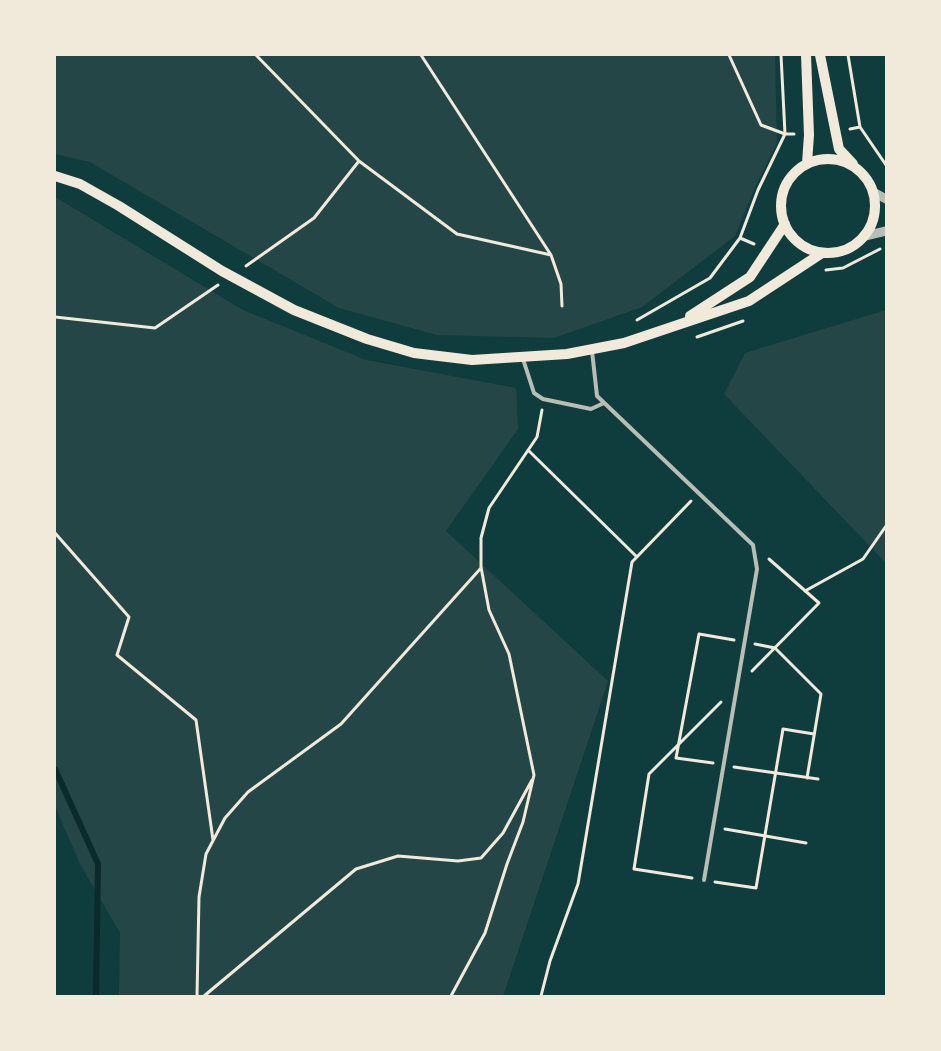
<!DOCTYPE html>
<html>
<head>
<meta charset="utf-8">
<style>
	body { margin:0 }
	#map { position:relative; width:941px; height:1051px; overflow:hidden; background:#0f3d3e; font-family:Helvetica,sans-serif }
	canvas { display:block }
	.frame { position:absolute; inset:0; border:56px solid #f1e9da; pointer-events:none }
</style>
</head>
<body>
<div id="map">
<canvas width="941" height="1051"></canvas>
<div class="frame"></div>
</div>
<script>
const context = document.querySelector('canvas').getContext('2d');
context.lineJoin = 'round';
function paint(path, color) {
  context.fillStyle = color;
  context.fill(path, 'evenodd');
}
function poly(rows) {
  const path = new Path2D();
  for (const r of rows) {
    if (r.length === 3) {
      path.moveTo(r[0] + r[2], r[1]);
      path.arc(r[0], r[1], r[2], 0, 2 * Math.PI);
      continue;
    }
    path.moveTo(r[0], r[1]);
    for (let i = 2; i < r.length; i += 2) path.lineTo(r[i], r[i + 1]);
  }
  return path;
}
function strokePath(path, color, width, dash) {
  context.strokeStyle = color;
  context.lineWidth = width;
  context.lineCap = dash ? 'butt' : 'round';
  context.setLineDash(dash || []);
  context.stroke(path);
}
const green = poly([
	[55,55,775,55,777,143,755,187,735,236,642,307,554,338,437,335,339,308,90,162,55,154],
	[55,197,243,310,366,360,516,388,518,429,446,531,608,681,503,996,119,996,120,933,80,864,55,806],
	[886,310,886,563,724,394,745,353]
]);
const stream = poly([
	[55,769,98,864,96,996]
]);
const path = poly([
	[256,55,359,161,457,234,551,255],
	[421,55,551,255,561,284,562,306],
	[729,55,761,125,785,134,794,134],
	[848,55,860,127,886,165],
	[850,129,860,127],
	[740,238,754,244],
	[246,266,314,218,359,161],
	[826,270,843,268,880,249],
	[55,317,155,328,218,285],
	[637,320,710,278,740,238,758,190,785,134,781,55],
	[697,337,743,321],
	[528,450,637,557],
	[55,533,129,617,117,655,196,720,213,840],
	[805,591,863,559,886,526],
	[755,644,775,648,821,694,807,778],
	[752,671,819,603,769,559],
	[713,763,676,758,699,634,734,640],
	[734,767,818,779],
	[725,829,806,843],
	[692,878,634,869,649,774,721,702],
	[715,882,756,888,783,729,814,734],
	[197,996,199,897,206,854,225,818,248,792,341,724,481,568],
	[204,996,356,869,398,856,458,861,481,858,503,833,532,780],
	[451,996,485,933,507,864,523,822,534,775,509,654,489,610,481,567,481,538,489,508,537,437,542,410],
	[541,996,550,961,578,884,632,562,691,501]
]);
const service = poly([
	[592,351,597,396,753,545,757,569,704,880],
	[523,359,534,393,543,399,591,409,604,403]
]);
const tertiary = poly([
	[873,192,886,199],
	[865,236,886,231]
]);
const secondary = poly([
	[806,55,809,135,807,163],
	[820,55,839,149,853,164],
	[828,206,47],
	[55,176,80,184,119,206,222,271,294,310,367,339,414,353,472,360,567,354,624,343,749,301,822,253],
	[690,316,750,277,785,224]
]);
paint(green, '#244646');
strokePath(stream, '#0a2a2b', 6);
strokePath(path, '#f1e9da', 3);
strokePath(service, '#b8beb3', 4);
strokePath(tertiary, '#b8beb3', 9);
strokePath(secondary, '#f1e9da', 10);
</script>
</body>
</html>
